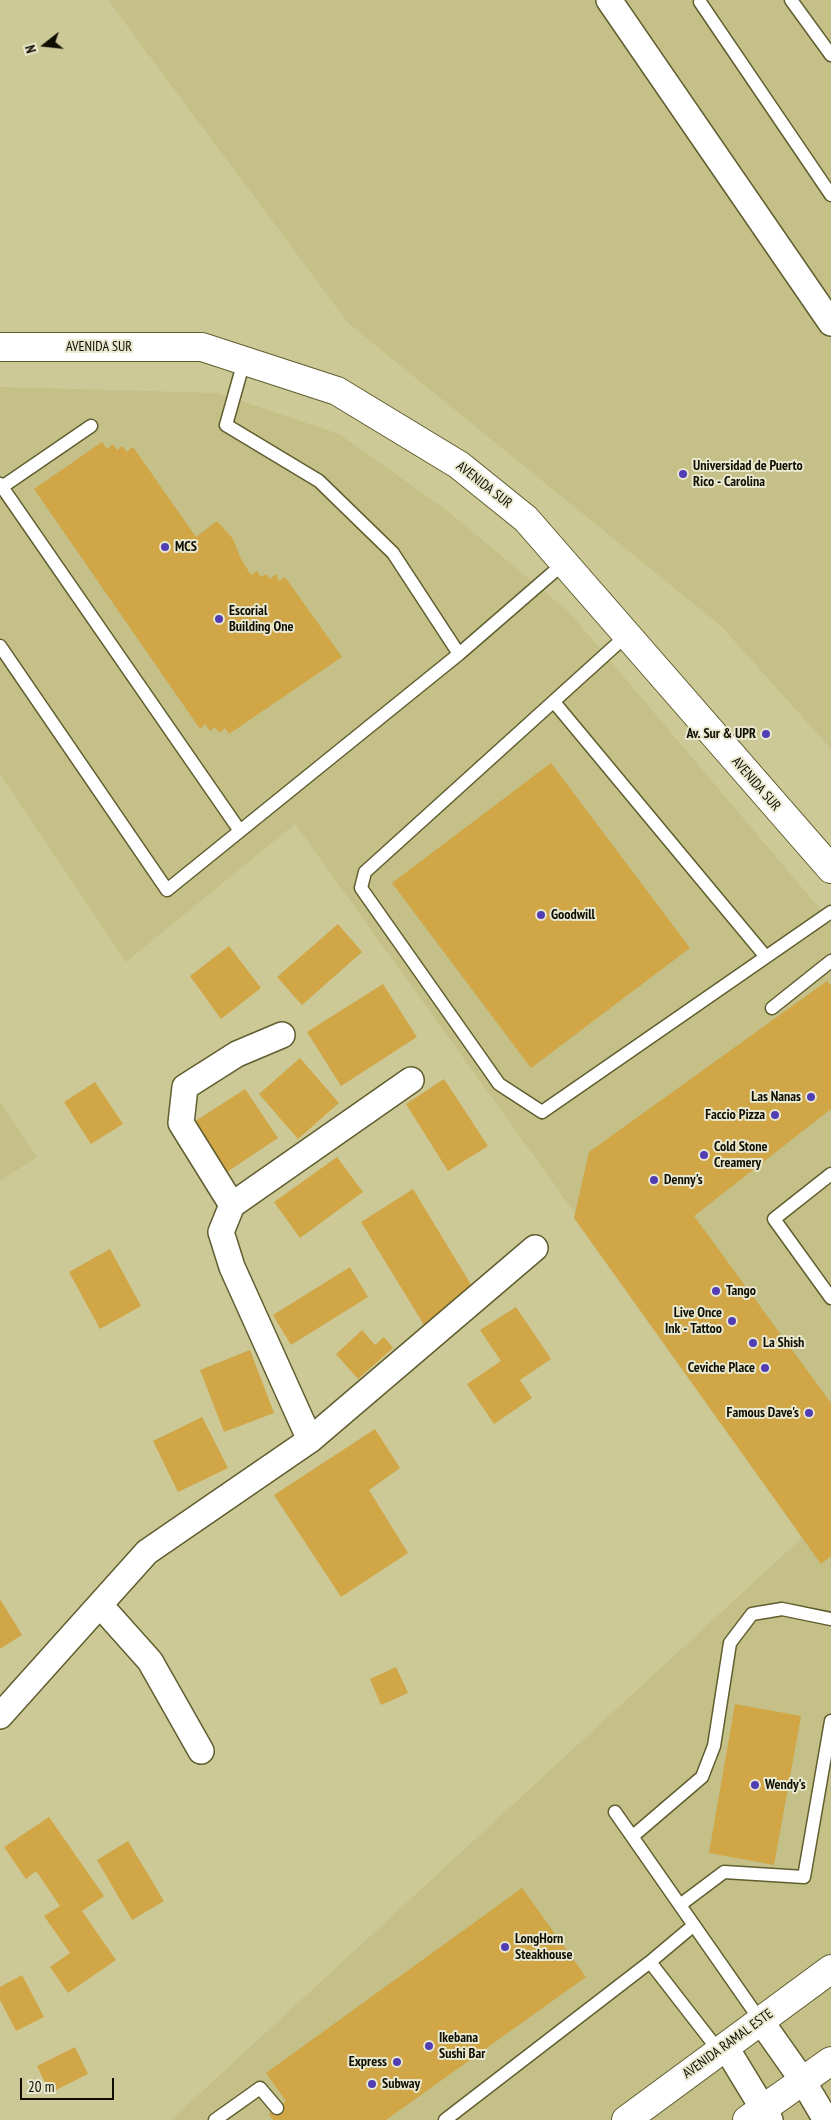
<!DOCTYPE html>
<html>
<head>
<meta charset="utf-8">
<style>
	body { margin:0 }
	#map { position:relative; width:831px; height:2120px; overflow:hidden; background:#ccc997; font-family:"PT Sans Narrow",sans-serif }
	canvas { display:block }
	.north { position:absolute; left:20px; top:20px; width:50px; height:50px; -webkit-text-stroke:4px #e9e8cf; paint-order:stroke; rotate:254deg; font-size:14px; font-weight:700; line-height:20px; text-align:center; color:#100e00 }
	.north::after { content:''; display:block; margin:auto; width:18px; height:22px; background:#100e00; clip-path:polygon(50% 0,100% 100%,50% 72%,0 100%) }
	.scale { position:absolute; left:20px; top:2078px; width:94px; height:22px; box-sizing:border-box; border:2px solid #100e00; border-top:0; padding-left:6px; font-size:15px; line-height:18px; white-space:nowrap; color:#100e00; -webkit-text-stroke:4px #e9e8cf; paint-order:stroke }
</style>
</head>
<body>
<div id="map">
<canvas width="831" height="2120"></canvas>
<div class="north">N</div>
<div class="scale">20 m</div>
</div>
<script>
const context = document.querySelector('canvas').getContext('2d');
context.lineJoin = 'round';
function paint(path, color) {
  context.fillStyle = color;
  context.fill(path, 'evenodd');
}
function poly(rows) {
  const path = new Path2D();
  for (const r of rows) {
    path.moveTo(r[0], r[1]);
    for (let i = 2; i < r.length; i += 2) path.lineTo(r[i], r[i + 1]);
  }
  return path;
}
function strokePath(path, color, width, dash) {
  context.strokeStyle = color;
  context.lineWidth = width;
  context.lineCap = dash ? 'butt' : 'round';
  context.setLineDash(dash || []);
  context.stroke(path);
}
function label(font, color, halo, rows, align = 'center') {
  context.font = font + ' "PT Sans Narrow",sans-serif';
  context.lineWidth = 4;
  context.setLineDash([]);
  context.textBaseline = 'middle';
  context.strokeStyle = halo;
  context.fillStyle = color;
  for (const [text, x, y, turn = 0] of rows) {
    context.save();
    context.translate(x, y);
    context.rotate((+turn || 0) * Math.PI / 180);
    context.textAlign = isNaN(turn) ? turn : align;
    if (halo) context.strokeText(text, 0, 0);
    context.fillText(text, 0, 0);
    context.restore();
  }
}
const built = poly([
	[108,0,831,0,831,749,721,626,348,323],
	[0,387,217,393,339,434,445,509,569,612,831,922,831,2120,171,2120,806,1534,295,824,126,962,0,774],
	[0,1102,37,1157,0,1181]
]);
const building = poly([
	[102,442,107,449,113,444,117,450,122,446,127,452,133,447,196,537,217,521,233,539,241,559,251,575,257,571,261,577,266,574,270,579,276,574,279,581,285,577,342,657,229,734,225,728,219,733,215,727,210,731,205,724,200,729,34,489],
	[551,763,690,948,531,1068,392,883],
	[338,924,362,952,302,1005,277,977],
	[229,946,261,988,221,1019,190,976],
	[827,981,831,986,831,1109,694,1216,831,1403,831,1556,821,1564,574,1218,589,1152],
	[383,984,417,1037,341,1086,307,1032],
	[300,1058,339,1103,298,1139,259,1094],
	[444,1079,488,1146,448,1171,406,1104],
	[95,1082,123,1124,91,1144,64,1102],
	[245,1089,278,1138,227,1172,194,1122],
	[337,1157,363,1192,300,1238,274,1202],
	[413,1189,476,1293,424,1325,361,1222],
	[110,1249,141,1306,100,1329,69,1272],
	[350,1267,368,1297,291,1345,273,1315],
	[516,1307,551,1359,520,1380,532,1398,494,1424,467,1384,501,1361,480,1330],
	[362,1330,375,1345,384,1337,393,1348,358,1379,336,1354],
	[250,1350,274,1413,224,1432,200,1370],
	[202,1417,228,1468,178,1492,153,1441],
	[375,1429,400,1468,369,1490,408,1553,341,1597,274,1495],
	[0,1599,22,1635,0,1649],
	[396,1667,408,1693,381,1705,370,1679],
	[735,1704,801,1716,774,1865,709,1853],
	[49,1817,104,1896,82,1911,116,1960,68,1993,50,1967,70,1953,44,1916,60,1906,36,1871,26,1879,4,1847],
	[128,1841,164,1901,132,1920,97,1860],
	[522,1888,586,1977,386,2120,273,2120,269,2114,286,2101,266,2073],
	[22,1975,44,2017,16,2031,0,2000,0,1987],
	[75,2047,88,2074,50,2093,37,2066]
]);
const service = poly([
	[791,0,831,55],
	[700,2,831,195],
	[244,361,226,425,319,481,393,553,459,654],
	[0,484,240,831,459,654,564,563],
	[2,487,91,426],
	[627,635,365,872,361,888,499,1084,542,1112,831,912],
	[0,646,167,890,240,831],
	[554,702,766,957],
	[772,1008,831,961],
	[831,1174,774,1219,831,1298],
	[615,1812,760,2020],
	[633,1836,702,1777,714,1746,730,1643,752,1614,782,1609,831,1619],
	[680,1905,724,1872,804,1877,831,1721],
	[650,1962,719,2051],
	[215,2120,260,2088,277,2108],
	[445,2120,650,1962,694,1925]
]);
const minor = poly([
	[609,0,831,323],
	[232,1205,181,1123,185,1087,237,1054,282,1035],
	[310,1440,232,1267,221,1232,232,1205,411,1080],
	[100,1605,150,1661,201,1751],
	[0,1716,147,1552,310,1440,535,1248],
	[760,2020,803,2081,826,2120],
	[725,2046,770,2120]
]);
const tertiary = poly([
	[0,347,202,347,337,391,459,465,526,519,831,869],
	[626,2120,831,1969],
	[747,2120,831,2061]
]);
const markers = [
	[683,474,5,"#513db4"],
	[165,547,5,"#513db4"],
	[219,619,5,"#513db4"],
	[766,734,5,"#513db4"],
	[541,915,5,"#513db4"],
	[811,1097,5,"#513db4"],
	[775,1115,5,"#513db4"],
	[704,1155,5,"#513db4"],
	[654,1180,5,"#513db4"],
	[716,1291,5,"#513db4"],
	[732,1321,5,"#513db4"],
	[753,1343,5,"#513db4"],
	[765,1368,5,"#513db4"],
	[809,1413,5,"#513db4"],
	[755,1785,5,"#513db4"],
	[505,1947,5,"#513db4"],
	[429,2046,5,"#513db4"],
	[397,2062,5,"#513db4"],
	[372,2084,5,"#513db4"]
];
const streetNames = [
	["AVENIDA SUR",99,347],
	["AVENIDA SUR",484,485,38],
	["AVENIDA SUR",756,784,49],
	["AVENIDA RAMAL ESTE",728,2044,-36]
];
const poiNames = [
	["Universidad de Puerto",693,466],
	["Rico - Carolina",693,482],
	["MCS",175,547],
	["Escorial",229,611],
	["Building One",229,627],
	["Av. Sur & UPR",756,734,"right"],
	["Goodwill",551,915],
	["Las Nanas",801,1097,"right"],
	["Faccio Pizza",765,1115,"right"],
	["Cold Stone",714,1147],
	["Creamery",714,1163],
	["Denny's",664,1180],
	["Tango",726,1291],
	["Live Once",722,1313,"right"],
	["Ink - Tattoo",722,1329,"right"],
	["La Shish",763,1343],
	["Ceviche Place",755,1368,"right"],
	["Famous Dave's",799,1413,"right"],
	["Wendy's",765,1785],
	["LongHorn",515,1939],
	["Steakhouse",515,1955],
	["Ikebana",439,2038],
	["Sushi Bar",439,2054],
	["Express",387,2062,"right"],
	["Subway",382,2084]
];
paint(built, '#c4c087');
paint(building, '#d0a647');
strokePath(service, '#605d2f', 15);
strokePath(minor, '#605d2f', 28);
strokePath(tertiary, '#605d2f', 30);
strokePath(service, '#fff', 12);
strokePath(minor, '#fff', 25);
strokePath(tertiary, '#fff', 28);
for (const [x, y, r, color] of markers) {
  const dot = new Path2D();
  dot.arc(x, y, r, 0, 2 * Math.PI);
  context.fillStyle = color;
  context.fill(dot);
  strokePath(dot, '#e9e8cf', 2);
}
label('14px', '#100e00', '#e9e8cf', streetNames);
label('bold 14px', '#100e00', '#e9e8cf', poiNames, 'left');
</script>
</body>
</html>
